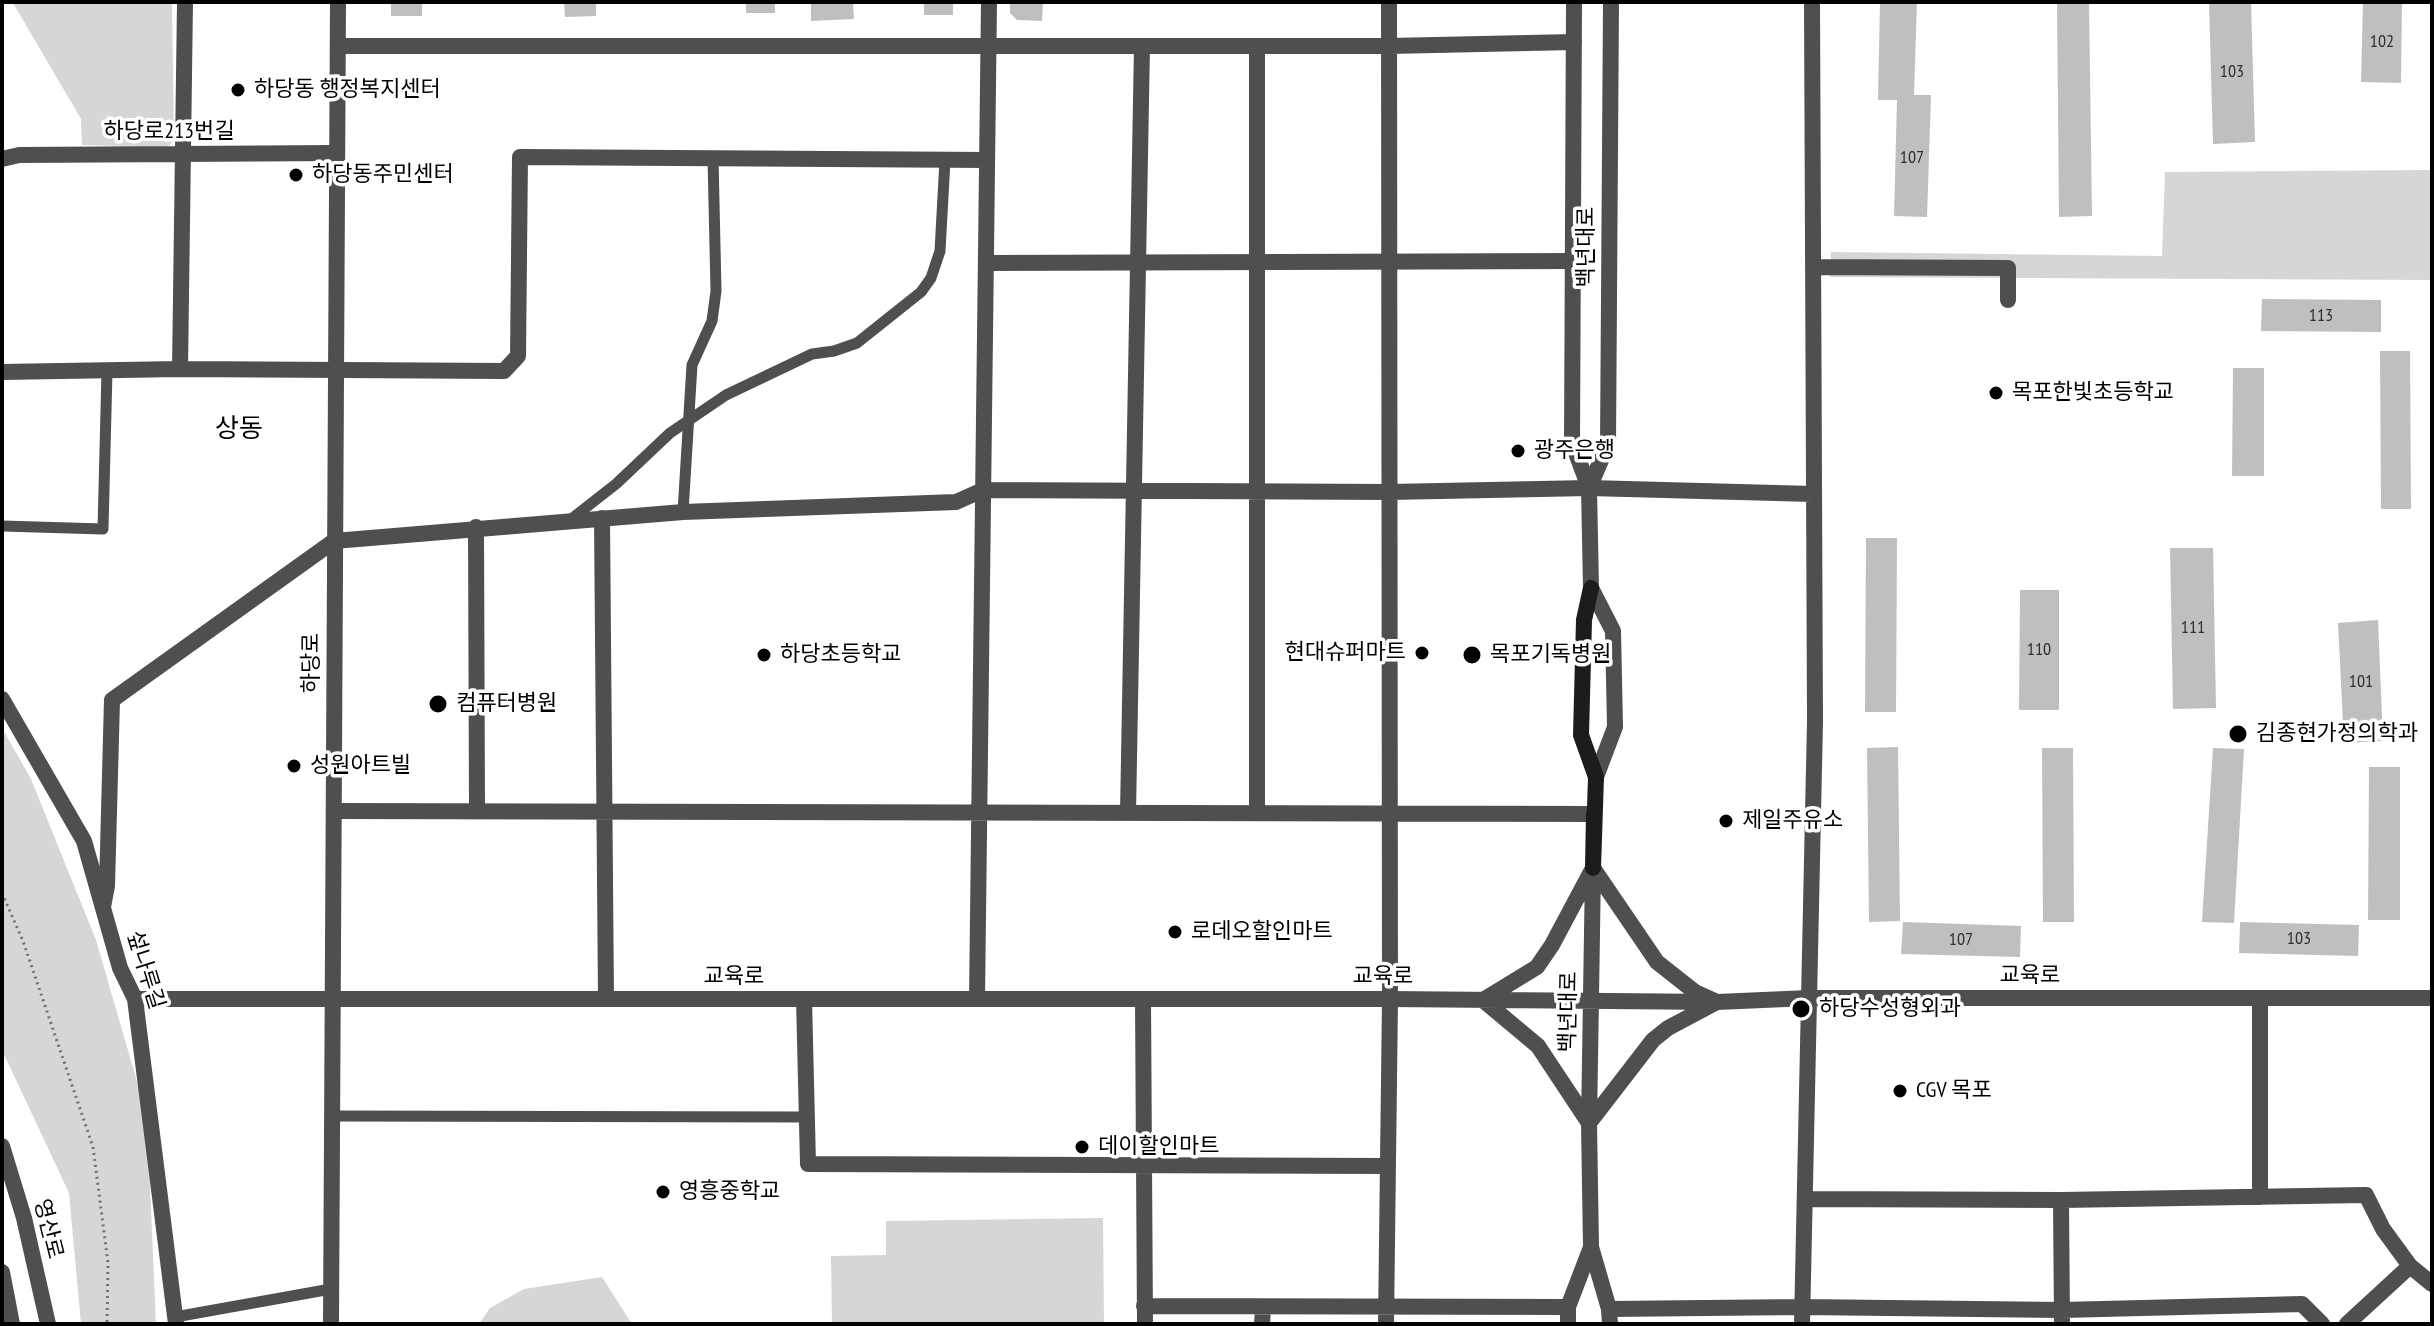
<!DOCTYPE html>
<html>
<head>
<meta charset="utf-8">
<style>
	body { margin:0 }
	#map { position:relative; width:2434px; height:1326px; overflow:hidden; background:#fff; font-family:"PT Sans Narrow",sans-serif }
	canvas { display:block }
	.frame { position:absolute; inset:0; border:4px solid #000; pointer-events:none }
</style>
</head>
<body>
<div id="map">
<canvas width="2434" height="1326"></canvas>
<div class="frame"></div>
</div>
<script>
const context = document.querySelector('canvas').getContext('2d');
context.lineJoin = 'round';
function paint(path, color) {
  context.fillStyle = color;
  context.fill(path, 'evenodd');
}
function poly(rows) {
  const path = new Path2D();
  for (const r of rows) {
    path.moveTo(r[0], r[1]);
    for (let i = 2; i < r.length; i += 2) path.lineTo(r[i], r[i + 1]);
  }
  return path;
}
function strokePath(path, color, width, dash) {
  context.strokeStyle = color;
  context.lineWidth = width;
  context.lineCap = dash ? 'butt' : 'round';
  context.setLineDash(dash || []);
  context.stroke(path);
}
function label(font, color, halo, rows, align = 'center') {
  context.font = font + ' "PT Sans Narrow","Noto Sans KR",sans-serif';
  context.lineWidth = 7;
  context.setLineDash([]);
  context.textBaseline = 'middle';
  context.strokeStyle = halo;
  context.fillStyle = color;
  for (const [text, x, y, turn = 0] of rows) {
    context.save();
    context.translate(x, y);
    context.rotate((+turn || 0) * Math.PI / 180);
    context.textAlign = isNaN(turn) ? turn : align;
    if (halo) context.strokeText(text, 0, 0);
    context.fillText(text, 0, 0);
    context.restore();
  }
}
const green = poly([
	[172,2,174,140,168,147,82,145,81,119,13,3],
	[2430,170,2430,280,1830,277,1831,252,2162,256,2165,172],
	[2,728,31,779,96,940,147,1116,156,1324,81,1324,69,1193,2,1050],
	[1103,1218,1104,1324,832,1324,831,1256,886,1255,886,1221],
	[602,1277,632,1324,479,1324,490,1308,524,1289]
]);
const building = poly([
	[391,2,422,2,422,16,391,16],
	[564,2,596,2,596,16,565,17],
	[746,2,775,2,775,13,746,13],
	[811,2,853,2,854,19,811,21],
	[924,2,953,2,953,15,924,15],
	[1010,2,1043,2,1042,21,1017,20,1010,13],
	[1880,2,1917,2,1914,95,1931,95,1927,217,1894,216,1897,100,1878,100],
	[2057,2,2089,2,2092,216,2059,217],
	[2209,2,2251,2,2255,142,2213,144],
	[2363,2,2402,2,2401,83,2361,82],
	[2262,299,2381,300,2381,332,2261,331],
	[2380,351,2410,351,2411,509,2381,509],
	[2233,368,2264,368,2264,476,2232,476],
	[1866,538,1897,538,1896,712,1865,712],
	[2170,548,2213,548,2216,708,2173,709],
	[2020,590,2059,590,2059,710,2019,710],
	[2378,620,2383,741,2344,743,2338,623],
	[1898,747,1900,921,1869,922,1867,748],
	[2042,748,2073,748,2074,922,2043,922],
	[2213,748,2244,749,2234,923,2202,922],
	[2369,767,2400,767,2400,920,2368,920],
	[1903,922,2021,926,2020,957,1901,954],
	[2240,922,2359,925,2358,956,2239,953]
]);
const path = poly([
	[2,893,23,941,93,1147,108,1263,107,1324]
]);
const service = poly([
	[683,512,692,365,712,321,716,291,713,158],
	[570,520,616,484,670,433,726,395,812,354,834,351,857,343,921,292,931,278,940,251,945,160],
	[2,526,103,529,107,371],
	[332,1116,807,1117],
	[175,1317,331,1289]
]);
const pedestrian = poly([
	[986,263,1573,261]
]);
const minor = poly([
	[338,46,1389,46,1574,42],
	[2,159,19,155,337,153],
	[1814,267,2008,268,2008,300],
	[180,369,185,2],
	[2,372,180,369,504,371,518,356,520,157,987,160],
	[602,518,606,999],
	[476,527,477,811],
	[2,699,84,841,120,968,135,999,176,1324],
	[334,811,1594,814],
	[1128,813,1142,46],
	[1257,813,1257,46],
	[103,907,107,886,112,700,334,541,683,512,956,502,983,490,1390,492,1589,488,1813,494],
	[135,999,333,999],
	[804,999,808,1164,1387,1166],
	[977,999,989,2],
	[1143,999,1145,1324],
	[2260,1197,2260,998],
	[1805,1199,2061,1200,2366,1195,2383,1229,2410,1266,2432,1284],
	[2061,1200,2062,1324],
	[1144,1306,1568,1307],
	[1609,1309,1802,1307,2062,1310,2302,1304,2322,1324],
	[1262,1324,1263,1307],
	[1386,1324,1390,999,1389,2],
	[1802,1324,1815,721,1812,2],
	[2347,1324,2410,1266]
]);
const tertiary = poly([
	[1574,2,1572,442,1589,488,1591,588,1613,631,1615,727,1596,777],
	[1589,488,1608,444,1611,2],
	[1593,868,1657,962,1695,992,1717,1002,1668,1028,1653,1040,1589,1123,1538,1046,1483,1000,1537,967,1552,945,1593,868],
	[1593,869,1589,1123,1591,1247,1609,1309,1610,1324],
	[333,999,1390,999,1717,1002,1809,998,2432,998],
	[2,1146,24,1218,48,1324],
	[2,1272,12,1324],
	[331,1324,338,2],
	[1568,1324,1568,1307,1591,1247]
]);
const secondary = poly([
	[1591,588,1584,620,1581,735,1596,777,1593,868,1594,814]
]);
const markers = [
	[238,90,8,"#000"],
	[296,175,8,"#000"],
	[1996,393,8,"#000"],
	[1518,451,8,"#000"],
	[1422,653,8,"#000"],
	[764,655,8,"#000"],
	[1472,655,10,"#000"],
	[438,704,10,"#000"],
	[2238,734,10,"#000"],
	[294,766,8,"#000"],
	[1726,821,8,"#000"],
	[1175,932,8,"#000"],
	[1801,1009,10,"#000"],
	[1900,1091,8,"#000"],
	[1082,1147,8,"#000"],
	[663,1192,8,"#000"]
];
const numberNames = [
	["102",2382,42],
	["103",2232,72],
	["107",1912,158],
	["113",2321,316],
	["111",2193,628],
	["110",2039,650],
	["101",2361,682],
	["103",2299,939],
	["107",1961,940]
];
const poiNames = [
	["하당동 행정복지센터",254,90],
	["하당동주민센터",312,175],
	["목포한빛초등학교",2012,393],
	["광주은행",1534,451],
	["현대슈퍼마트",1406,653,"right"],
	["하당초등학교",780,655],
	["목포기독병원",1490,655],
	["컴퓨터병원",456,704],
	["김종현가정의학과",2256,734],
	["성원아트빌",310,766],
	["제일주유소",1742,821],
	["로데오할인마트",1191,932],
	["하당수성형외과",1819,1009],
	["CGV 목포",1916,1091],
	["데이할인마트",1098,1147],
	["영흥중학교",679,1192]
];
const streetNames = [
	["하당로213번길",169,132],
	["백년대로",1587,247,-90],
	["하당로",312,663,-90],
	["섶나루길",145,970,73],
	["교육로",2030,976],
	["교육로",734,977],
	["교육로",1383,977],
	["백년대로",1569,1012,-89],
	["영산로",48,1229,76]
];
const quarterNames = [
	["상동",239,430]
];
paint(green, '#d6d6d6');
paint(building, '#bfbfbf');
strokePath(path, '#717171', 3, [2, 4]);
strokePath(service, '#4f4f4f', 11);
strokePath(pedestrian, '#4f4f4f', 16);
strokePath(minor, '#4f4f4f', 16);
strokePath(tertiary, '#4f4f4f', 16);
strokePath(secondary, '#1c1c1c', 16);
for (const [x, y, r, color] of markers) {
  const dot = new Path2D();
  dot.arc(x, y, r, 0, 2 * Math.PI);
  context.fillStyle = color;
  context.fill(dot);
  strokePath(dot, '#fff', 3);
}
label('18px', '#303030', null, numberNames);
label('22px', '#000', '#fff', poiNames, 'left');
label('22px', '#000', '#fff', streetNames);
label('26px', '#000', '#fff', quarterNames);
</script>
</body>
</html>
